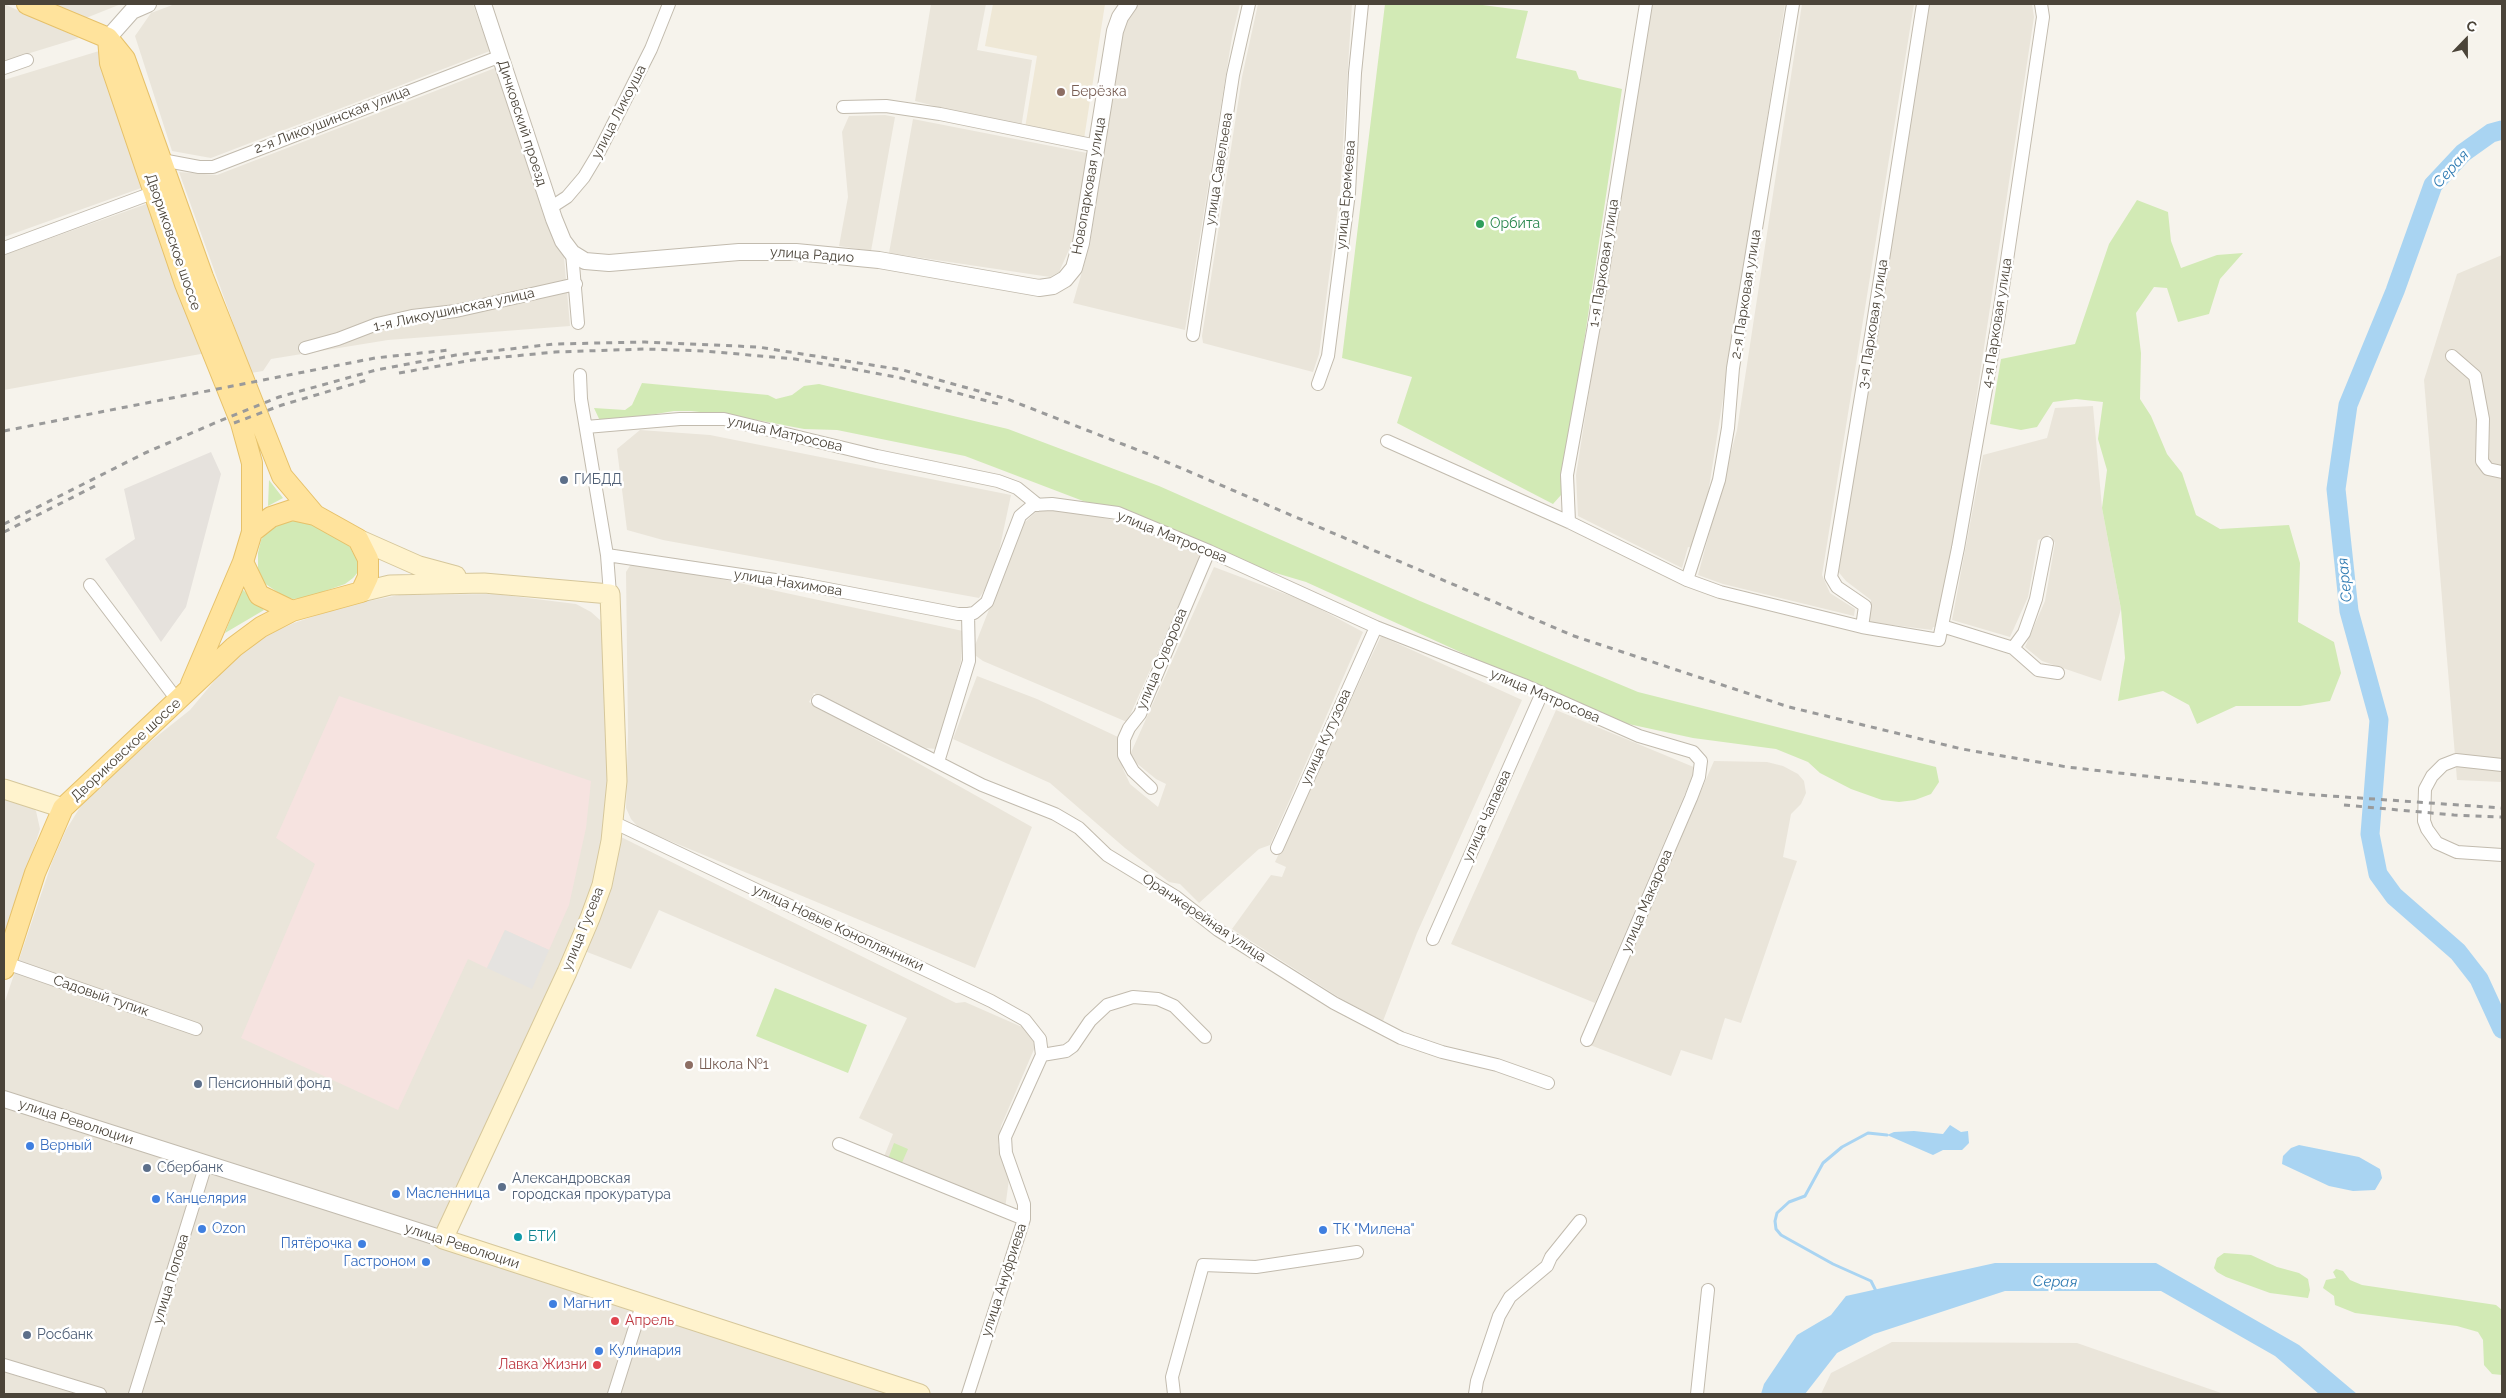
<!DOCTYPE html>
<html>
<head>
<meta charset="utf-8">
<style>
	body { margin:0 }
	#map { position:relative; width:2506px; height:1398px; overflow:hidden; background:#f6f3ec; font-family:Raleway,sans-serif }
	canvas { display:block }
	.frame { position:absolute; inset:0; border:5px solid #4b4439; pointer-events:none }
	.north { position:absolute; left:2441px; top:15px; width:50px; height:50px; -webkit-text-stroke:4px #fff; paint-order:stroke; rotate:22deg; font-size:14px; font-weight:700; line-height:20px; text-align:center; color:#4b4439 }
	.north::after { content:''; display:block; margin:auto; width:18px; height:22px; background:#4b4439; clip-path:polygon(50% 0,100% 100%,50% 72%,0 100%) }
</style>
</head>
<body>
<div id="map">
<canvas width="2506" height="1398"></canvas>
<div class="frame"></div>
<div class="north">С</div>
</div>
<script>
const context = document.querySelector('canvas').getContext('2d');
context.lineJoin = 'round';
function paint(path, color) {
  context.fillStyle = color;
  context.fill(path, 'evenodd');
}
function poly(rows) {
  const path = new Path2D();
  for (const r of rows) {
    path.moveTo(r[0], r[1]);
    for (let i = 2; i < r.length; i += 2) path.lineTo(r[i], r[i + 1]);
  }
  return path;
}
function strokePath(path, color, width, dash) {
  context.strokeStyle = color;
  context.lineWidth = width;
  context.lineCap = dash ? 'butt' : 'round';
  context.setLineDash(dash || []);
  context.stroke(path);
}
function label(font, color, halo, rows, align = 'center') {
  context.font = font + ' Raleway,sans-serif';
  context.lineWidth = 5;
  context.setLineDash([]);
  context.textBaseline = 'middle';
  context.strokeStyle = halo;
  context.fillStyle = color;
  for (const [text, x, y, turn = 0] of rows) {
    context.save();
    context.translate(x, y);
    context.rotate((+turn || 0) * Math.PI / 180);
    context.textAlign = isNaN(turn) ? turn : align;
    if (halo) context.strokeText(text, 0, 0);
    context.fillText(text, 0, 0);
    context.restore();
  }
}
const residential = poly([
	[4,4,79,38,4,61],
	[51,4,121,4,86,18],
	[175,4,473,4,490,51,211,158,172,151,135,36,151,13],
	[931,4,986,4,977,50,1032,60,1021,128,915,101],
	[1137,4,1240,4,1232,37,1185,330,1073,303,1090,244,1121,31],
	[1258,4,1352,4,1340,192,1319,354,1313,372,1203,343,1202,336,1242,77],
	[1650,4,1785,4,1708,494,1695,549,1688,547,1682,568,1578,516,1576,475],
	[1802,4,1914,4,1822,575,1830,593,1855,609,1854,616,1723,584,1698,575,1737,430],
	[1929,4,2032,4,2034,17,1955,539,1935,627,1933,627,1932,630,1869,622,1871,600,1846,581,1836,569,1881,312],
	[99,51,144,187,4,237,4,80],
	[495,68,546,222,564,257,570,326,388,340,271,359,263,371,251,373,179,172,217,175],
	[885,115,895,117,871,251,839,246,848,197,842,132,849,116],
	[913,119,1087,153,1073,241,1059,272,1050,277,889,253],
	[149,203,206,353,4,390,4,255],
	[2502,255,2502,782,2457,780,2424,380,2457,274],
	[2093,406,2102,508,2121,609,2101,681,2042,661,2025,647,2045,601,2055,543,2050,535,2038,540,2028,597,2010,637,1952,620,1983,455,2047,438,2055,408],
	[640,430,710,435,1011,495,998,556,985,589,979,598,663,540,627,530,617,449],
	[1040,508,1071,510,1121,522,1201,555,1127,722,983,661,972,653,1022,525],
	[631,564,688,572,963,631,961,661,942,734,936,749,926,748,899,736,814,693,809,702,1032,827,975,968,639,828,631,819,626,808,628,731,626,572],
	[1214,567,1307,602,1363,632,1270,845,1259,849,1199,903,1180,884,1169,882,1125,848,1050,783,953,739,977,676,1037,699,1118,737,1123,769,1130,784,1158,807,1166,784,1156,779,1129,757],
	[495,594,576,604,591,612,600,620,606,635,610,754,605,818,598,863,585,915,442,1224,435,1229,4,1092,4,1004,52,862,66,830,82,804,146,745,190,710,236,655,258,639,294,623,344,606,399,595],
	[1381,636,1522,700,1417,933,1383,1021,1343,1000,1232,929,1271,875,1282,877,1286,867,1275,862],
	[1556,710,1696,768,1595,1003,1451,944],
	[1714,761,1767,762,1783,766,1798,774,1804,781,1806,793,1801,804,1791,814,1783,857,1797,861,1741,1023,1725,1018,1712,1060,1681,1050,1671,1076,1590,1045],
	[4,795,29,805,36,811,40,829,4,942],
	[621,837,956,1003,965,1002,1022,1027,1031,1036,1035,1047,1001,1126,998,1144,1009,1179,1005,1209,883,1159,893,1134,859,1118,907,1018,659,910,631,969,582,950,610,877],
	[4,1105,900,1394,110,1394,4,1361],
	[1892,1342,2077,1343,2224,1394,1821,1394,1831,1373],
	[4,1372,76,1394,4,1394]
]);
const industrial = poly([
	[211,452,221,474,186,607,161,642,105,559,135,539,124,489]
]);
const education = poly([
	[993,4,1105,4,1084,139,1025,128,1037,56,985,46]
]);
const medical = poly([
	[339,696,591,781,586,828,569,905,549,950,505,930,487,968,468,959,398,1110,241,1038,315,864,276,838]
]);
const green = poly([
	[1385,4,1475,4,1528,11,1516,58,1576,71,1579,79,1622,89,1561,495,1553,504,1397,423,1412,377,1342,358],
	[2137,200,2168,212,2171,241,2181,268,2217,255,2243,253,2220,279,2209,314,2178,322,2167,288,2154,287,2136,313,2141,353,2140,399,2151,416,2167,454,2182,473,2196,515,2220,529,2289,525,2300,563,2298,622,2334,642,2341,673,2330,701,2300,706,2236,706,2197,724,2189,705,2163,691,2118,701,2125,658,2121,609,2102,508,2107,470,2098,439,2103,402,2076,399,2053,402,2037,427,2021,430,1990,424,2001,359,2075,344,2109,244],
	[642,383,768,395,776,399,792,395,804,386,819,384,1008,429,1159,486,1420,601,1638,692,1936,767,1939,782,1931,794,1915,800,1899,802,1882,800,1851,789,1820,773,1808,762,1776,749,1693,738,1610,720,1306,582,1259,568,965,456,837,430,804,429,736,416,691,411,674,411,601,423,594,408,625,410,632,405],
	[269,480,283,498,268,506],
	[292,519,313,523,339,537,350,547,359,564,358,572,353,578,345,584,305,598,293,599,285,597,264,583,258,568,258,553,261,540,269,529,280,522],
	[242,589,264,610,225,633],
	[775,988,867,1025,848,1073,756,1036],
	[894,1143,908,1149,901,1165,888,1159],
	[2224,1253,2251,1255,2277,1267,2299,1273,2308,1279,2310,1290,2308,1298,2270,1293,2226,1277,2217,1272,2214,1268,2217,1258],
	[2336,1269,2343,1271,2350,1280,2362,1285,2496,1305,2502,1310,2502,1375,2492,1374,2484,1365,2483,1340,2478,1332,2457,1326,2355,1313,2335,1305,2334,1296,2323,1288,2326,1280,2336,1278,2333,1272]
]);
const parking = poly([
	[505,930,549,950,532,989,487,968]
]);
const water = poly([
	[1950,1125,1961,1132,1968,1131,1969,1143,1962,1150,1943,1150,1933,1155,1887,1135,1894,1132,1914,1131,1943,1134],
	[2299,1145,2359,1157,2380,1169,2382,1178,2375,1190,2353,1191,2329,1186,2282,1164,2283,1156,2291,1148],
	[1995,1263,2156,1263,2299,1345,2357,1394,2319,1394,2275,1356,2161,1291,2005,1291,1874,1334,1837,1353,1805,1394,1761,1394,1764,1384,1797,1335,1831,1315,1846,1296]
]);
const stream = poly([
	[1877,1293,1871,1281,1833,1264,1781,1235,1776,1229,1775,1221,1777,1213,1789,1202,1805,1196,1823,1163,1842,1147,1868,1133,1887,1135]
]);
const river = poly([
	[2502,130,2491,133,2463,153,2433,185,2395,291,2348,405,2336,489,2349,611,2379,720,2370,834,2378,874,2394,896,2458,952,2479,979,2502,1029]
]);
const minor = poly([
	[4,68,27,60],
	[843,107,886,106,940,114,1097,146],
	[162,160,199,167,213,167,501,56],
	[550,208,567,197,584,177,599,152,651,49,669,4],
	[4,248,155,192],
	[572,253,578,323],
	[1193,335,1233,75,1249,4],
	[305,348,338,339,377,324,412,316,456,311,576,284],
	[2452,356,2475,376,2483,419,2482,461,2488,469,2502,472],
	[580,375,581,399,607,555,610,594],
	[1318,384,1328,356,1349,193,1355,73,1362,4],
	[586,427,680,419,724,419,877,456,998,481,1017,488,1038,505],
	[1387,441,1569,522,1687,580,1720,592,1862,627,1939,640,1958,548,1998,321,2043,17,2041,4],
	[1569,522,1567,475,1595,320,1646,4],
	[607,555,802,584,958,614,968,614],
	[1687,580,1719,480,1728,428,1733,368,1793,4],
	[90,585,178,701],
	[1942,626,2013,648,2038,670,2058,673],
	[1862,627,1865,606,1837,587,1831,577,1872,330,1923,4],
	[2013,648,2024,633,2036,599,2047,543],
	[818,701,982,785,1055,814,1079,828,1107,855,1176,897,1218,930,1334,1003,1401,1038,1442,1052,1497,1065,1548,1083],
	[938,762,969,661,968,614,974,613,987,602,1020,516,1033,505,1052,504,1118,513,1209,551,1376,627,1524,685,1639,736,1693,752,1701,761,1699,777,1691,798,1587,1040],
	[2502,765,2456,760,2443,765,2432,776,2425,789,2424,821,2427,829,2437,843,2457,852,2502,855],
	[1151,788,1133,771,1124,755,1124,739,1129,728,1140,714,1209,551],
	[613,822,991,1001,1025,1020,1040,1039,1042,1055,1005,1137,1006,1153,1024,1204,1024,1219,968,1394],
	[1277,848,1376,627],
	[1433,939,1542,693],
	[6,963,196,1029],
	[1042,1055,1066,1051,1073,1046,1090,1021,1107,1005,1133,997,1158,999,1174,1006,1205,1037],
	[839,1144,1024,1219],
	[4,1365,100,1394],
	[135,1394,206,1164],
	[614,1394,642,1305],
	[1174,1394,1172,1377,1203,1265,1256,1267,1357,1252],
	[1475,1394,1477,1381,1499,1316,1510,1297,1547,1266,1551,1257,1580,1221],
	[1697,1394,1708,1290]
]);
const tertiary = poly([
	[483,4,554,219,563,241,572,253,585,261,609,263,739,252,796,252,879,260,1039,288,1053,286,1065,279,1074,268,1081,243,1115,31,1120,17,1129,4],
	[108,38,132,11,148,4],
	[4,1099,443,1239]
]);
const secondary = poly([
	[358,539,419,566,456,576],
	[361,592,390,585,484,583,610,594,617,781,611,841,602,885,590,918,567,972,443,1239,920,1394],
	[4,789,63,808]
]);
const primary = poly([
	[27,4,108,38,125,59,203,277,282,476,315,515],
	[108,38,110,63,185,284,241,423,252,463,252,532,243,562,191,684],
	[243,562,259,595,292,611],
	[4,969,35,873,63,808,234,647,261,627,292,611,361,592,368,577,368,559,358,539,315,515,292,510,271,517,252,532]
]);
const rail = poly([
	[399,373,473,360,555,352,645,349,704,351,795,359,848,368,901,378,1002,405],
	[234,423,282,405,367,380],
	[4,431,375,358,449,350],
	[4,524,145,453,217,422,279,397,376,370,456,355,554,344,645,342,758,347,903,370,1007,399,1148,454,1574,636,1789,707,1962,749,2067,767,2302,794,2502,808],
	[4,532,95,486],
	[2344,805,2454,815,2502,817]
]);
const markers = [
	[1061,92,5,"#8d6e63"],
	[1480,224,5,"#2e9e5b"],
	[564,480,5,"#5c6f8a"],
	[689,1065,5,"#8d6e63"],
	[198,1084,5,"#5c6f8a"],
	[30,1146,5,"#3f7fe0"],
	[147,1168,5,"#5c6f8a"],
	[502,1187,5,"#5c6f8a"],
	[396,1194,5,"#3f7fe0"],
	[156,1199,5,"#3f7fe0"],
	[202,1229,5,"#3f7fe0"],
	[1323,1230,5,"#3f7fe0"],
	[518,1237,5,"#0f9aa8"],
	[362,1244,5,"#3f7fe0"],
	[426,1262,5,"#3f7fe0"],
	[553,1304,5,"#3f7fe0"],
	[615,1321,5,"#e0444e"],
	[27,1335,5,"#5c6f8a"],
	[599,1351,5,"#3f7fe0"],
	[597,1365,5,"#e0444e"]
];
const educationNames = [
	["Берёзка",1071,92],
	["Школа №1",699,1065]
];
const streetNames = [
	["улица Ликоуша",619,112,-63],
	["2-я Ликоушинская улица",332,120,-21],
	["Дичковский проезд",522,123,72],
	["улица Савельева",1219,169,-81],
	["Новопарковая улица",1089,186,-80],
	["улица Еремеева",1346,195,-85],
	["Двориковское шоссе",173,242,71],
	["улица Радио",812,255,4],
	["1-я Парковая улица",1604,263,-81],
	["2-я Парковая улица",1746,294,-81],
	["1-я Ликоушинская улица",454,310,-12],
	["4-я Парковая улица",1997,323,-81],
	["3-я Парковая улица",1873,324,-81],
	["улица Матросова",785,434,13],
	["улица Матросова",1172,537,22],
	["улица Нахимова",788,583,9],
	["улица Суворова",1162,659,-67],
	["улица Матросова",1545,696,23],
	["улица Кутузова",1326,737,-66],
	["Двориковское шоссе",126,750,-43],
	["улица Чапаева",1487,816,-66],
	["улица Макарова",1647,901,-67],
	["Оранжерейная улица",1204,918,34],
	["улица Новые Коноплянники",838,928,25],
	["улица Гусева",583,929,-68],
	["Садовый тупик",101,996,19],
	["улица Революции",76,1122,18],
	["улица Революции",462,1246,18],
	["улица Попова",171,1279,-73],
	["улица Ануфриева",1004,1280,-72]
];
const leisureNames = [
	["Орбита",1490,224]
];
const serviceNames = [
	["ГИБДД",574,480],
	["Пенсионный фонд",208,1084],
	["Сбербанк",157,1168],
	["Александровская",512,1179],
	["городская прокуратура",512,1195],
	["Росбанк",37,1335]
];
const shopNames = [
	["Верный",40,1146],
	["Масленница",406,1194],
	["Канцелярия",166,1199],
	["Ozon",212,1229],
	["ТК \"Милена\"",1333,1230],
	["Пятёрочка",352,1244,"right"],
	["Гастроном",416,1262,"right"],
	["Магнит",563,1304],
	["Кулинария",609,1351]
];
const cultureNames = [
	["БТИ",528,1237]
];
const healthNames = [
	["Апрель",625,1321],
	["Лавка Жизни",587,1365,"right"]
];
const waterNames = [
	["Серая",2451,169,-48],
	["Серая",2345,580,-96],
	["Серая",2055,1282,1]
];
paint(residential, '#eae5da');
paint(industrial, '#e6e2dd');
paint(education, '#efe8d6');
paint(medical, '#f6e3e0');
paint(green, '#d2eab5');
paint(parking, '#e5e3e0');
paint(water, '#a9d4f2');
strokePath(stream, '#a9d4f2', 3);
strokePath(river, '#a9d4f2', 19);
strokePath(minor, '#c2bbae', 14);
strokePath(tertiary, '#c2bbae', 18);
strokePath(secondary, '#d6c79b', 21);
strokePath(primary, '#e6c16a', 22);
strokePath(minor, '#fff', 12);
strokePath(tertiary, '#fff', 16);
strokePath(secondary, '#fff3cd', 19);
strokePath(primary, '#ffe39c', 20);
strokePath(rail, '#9a9a9a', 3, [6, 6]);
for (const [x, y, r, color] of markers) {
  const dot = new Path2D();
  dot.arc(x, y, r, 0, 2 * Math.PI);
  context.fillStyle = color;
  context.fill(dot);
  strokePath(dot, '#fff', 2);
}
label('14px', '#785e54', '#fff', educationNames, 'left');
label('14px', '#4b4439', '#fff', streetNames);
label('14px', '#27864d', '#fff', leisureNames, 'left');
label('14px', '#4e5e75', '#fff', serviceNames, 'left');
label('14px', '#366cbe', '#fff', shopNames, 'left');
label('14px', '#0d838f', '#fff', cultureNames, 'left');
label('14px', '#be3a42', '#fff', healthNames, 'left');
label('italic 15px', '#2e7ab2', '#fff', waterNames);
</script>
</body>
</html>
